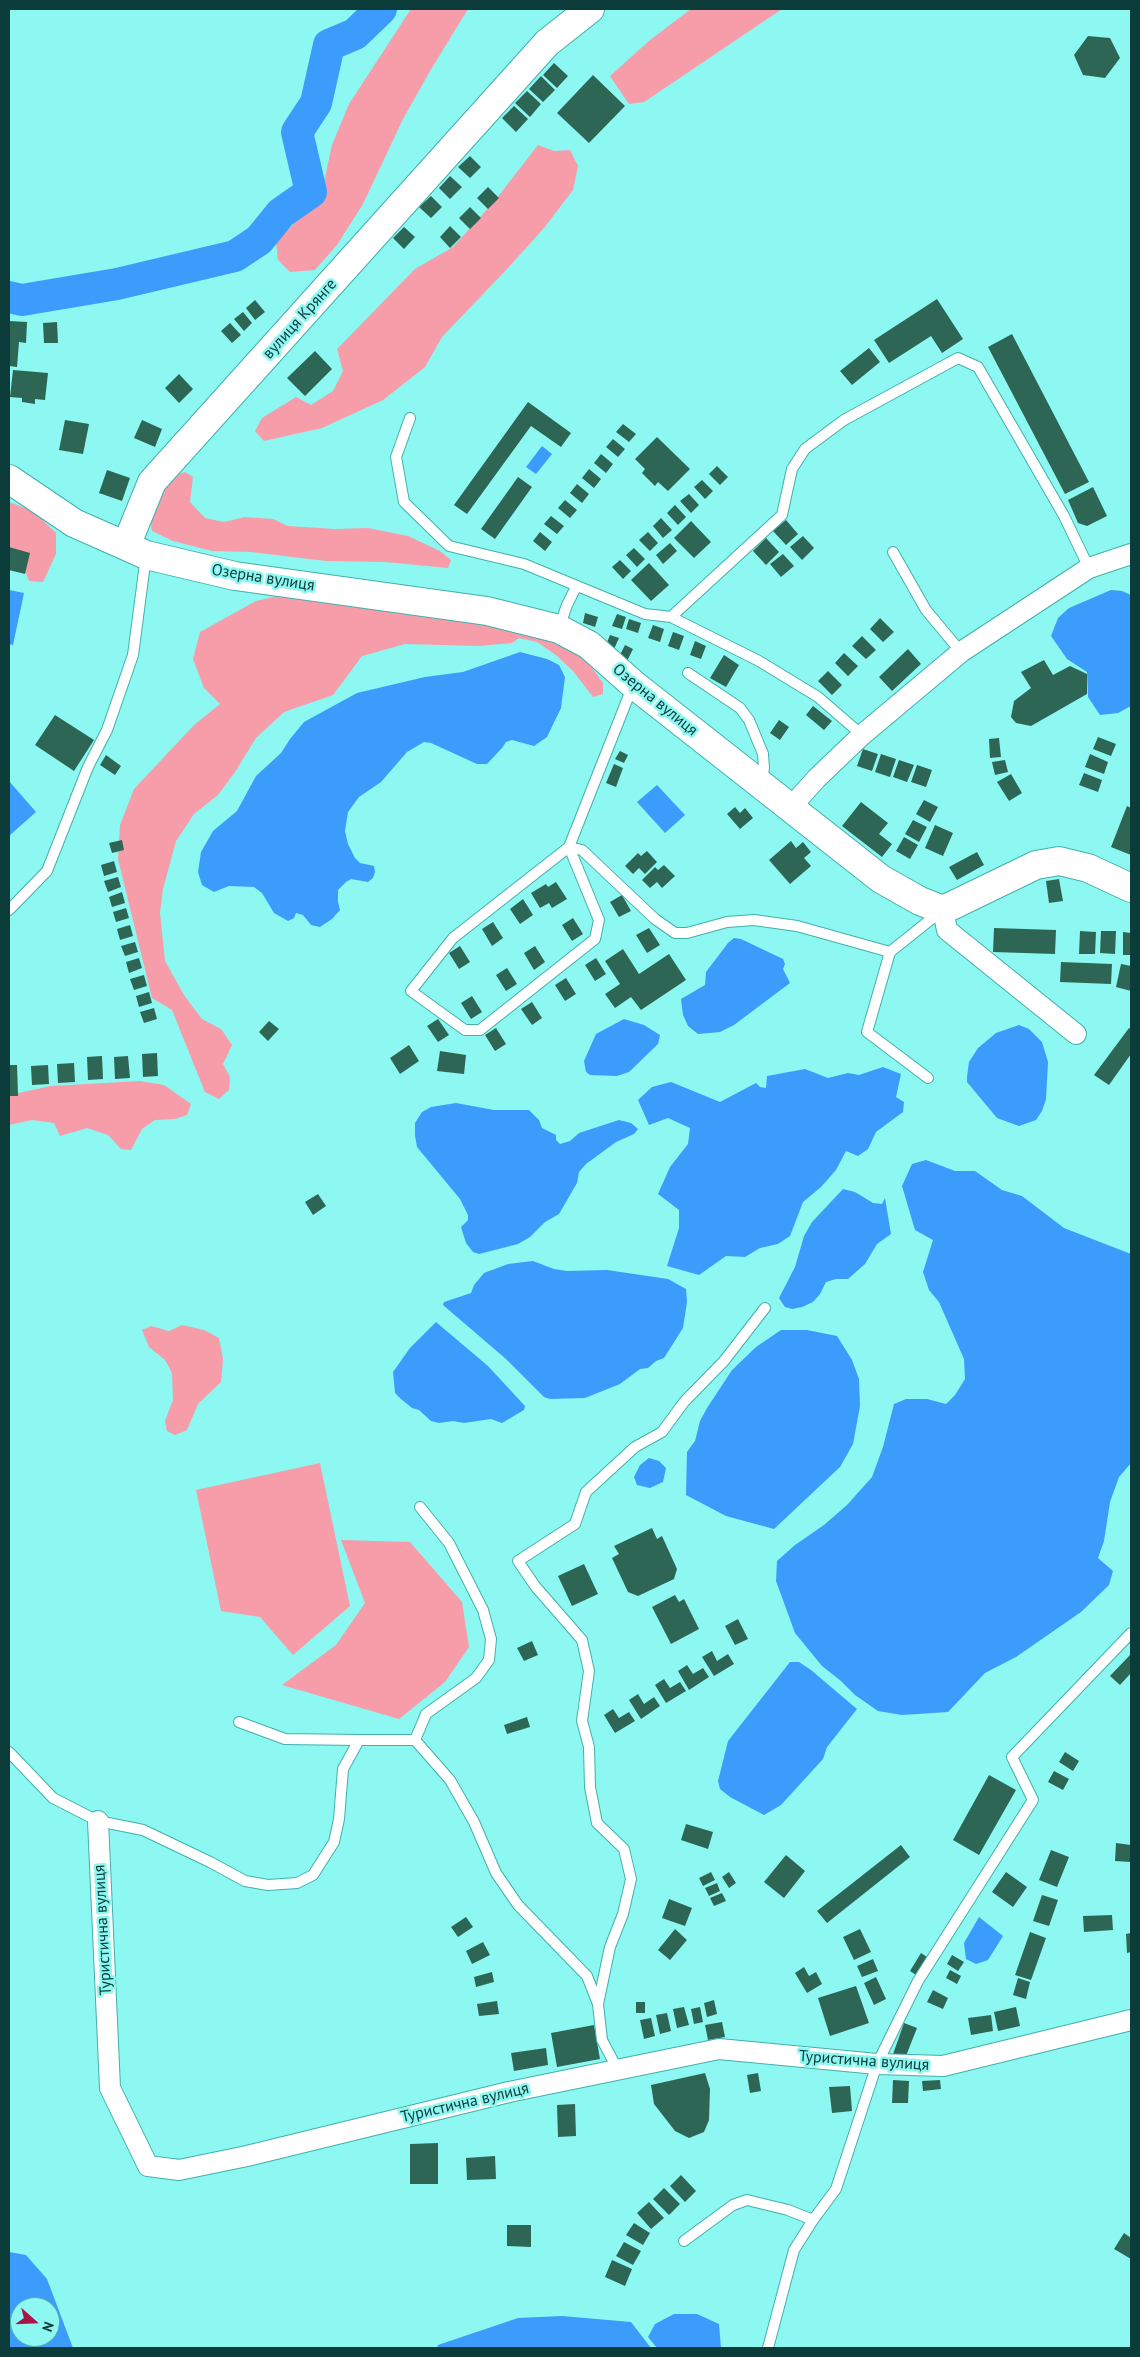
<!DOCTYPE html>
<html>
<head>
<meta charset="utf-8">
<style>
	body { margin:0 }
	#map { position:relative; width:1140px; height:2357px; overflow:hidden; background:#8df7f1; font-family:"PT Sans",sans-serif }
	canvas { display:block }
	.frame { position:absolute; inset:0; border:10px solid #0c3c3a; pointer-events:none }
	.north { position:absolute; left:10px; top:2297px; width:50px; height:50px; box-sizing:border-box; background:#8df7f1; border:1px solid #59aca8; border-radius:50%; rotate:110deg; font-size:14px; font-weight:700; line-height:20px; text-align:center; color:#0c3c3a }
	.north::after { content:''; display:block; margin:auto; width:18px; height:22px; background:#aa1543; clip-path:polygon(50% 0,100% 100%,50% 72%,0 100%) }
</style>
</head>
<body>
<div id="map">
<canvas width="1140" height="2357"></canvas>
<div class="frame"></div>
<div class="north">N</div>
</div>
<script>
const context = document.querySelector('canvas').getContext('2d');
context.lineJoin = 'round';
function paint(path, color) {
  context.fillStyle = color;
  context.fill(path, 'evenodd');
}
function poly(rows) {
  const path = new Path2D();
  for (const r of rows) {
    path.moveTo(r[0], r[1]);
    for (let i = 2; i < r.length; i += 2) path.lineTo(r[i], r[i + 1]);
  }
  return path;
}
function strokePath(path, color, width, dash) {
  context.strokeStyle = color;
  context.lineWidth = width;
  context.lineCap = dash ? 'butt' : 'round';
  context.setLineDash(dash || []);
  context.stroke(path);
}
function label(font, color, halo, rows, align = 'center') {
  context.font = font + ' "PT Sans",sans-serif';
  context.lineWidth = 5;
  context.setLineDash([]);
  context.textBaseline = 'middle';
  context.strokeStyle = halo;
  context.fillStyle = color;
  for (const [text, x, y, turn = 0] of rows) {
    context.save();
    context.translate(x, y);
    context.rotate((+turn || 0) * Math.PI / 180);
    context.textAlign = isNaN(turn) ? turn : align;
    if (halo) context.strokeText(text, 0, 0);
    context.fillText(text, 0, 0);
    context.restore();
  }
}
const green = poly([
	[411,9,468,9,430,71,403,119,363,204,337,245,315,270,290,272,278,260,276,242,300,217,324,182,332,145,349,104],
	[691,9,782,9,644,102,629,104,610,76,650,40],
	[538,145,554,151,570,150,578,166,573,190,544,228,507,269,442,337,425,367,383,400,322,428,264,441,255,431,262,418,296,397,311,405,333,391,343,371,337,349,415,269,453,247,493,203],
	[185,472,193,477,190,502,205,518,224,522,245,517,273,519,288,526,335,529,368,528,408,536,440,551,451,560,448,568,385,562,326,561,251,552,212,551,173,541,152,531,149,511,172,476],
	[9,502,33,511,56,533,56,554,43,582,29,581,22,562,9,552],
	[281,595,525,626,585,658,603,683,603,694,593,697,573,671,556,655,537,642,519,638,512,643,478,646,405,644,362,656,333,695,284,712,256,738,235,772,218,795,194,814,176,841,163,889,160,913,165,961,184,995,202,1019,221,1029,232,1045,223,1064,230,1077,229,1090,219,1099,205,1092,172,1010,152,998,118,859,120,825,134,789,194,725,220,704,204,688,193,659,200,632,256,601],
	[140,1081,164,1085,191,1104,187,1115,175,1119,155,1120,142,1129,131,1150,121,1149,108,1135,87,1128,60,1136,54,1123,32,1120,9,1125,9,1095,51,1086],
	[182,1325,204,1330,219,1338,223,1359,221,1382,198,1404,187,1430,175,1435,167,1431,165,1421,173,1400,172,1373,165,1360,149,1347,142,1330,151,1326,169,1331],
	[320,1463,350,1606,293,1655,260,1617,221,1611,196,1490],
	[341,1540,410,1542,462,1602,469,1647,445,1682,399,1719,282,1685,336,1645,365,1603]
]);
const water = poly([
	[542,446,552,454,536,474,526,467],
	[9,590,24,593,13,645,9,644],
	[1111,590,1122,591,1131,595,1131,706,1118,713,1100,715,1088,697,1087,672,1067,659,1051,636,1058,618,1069,608],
	[520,652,547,659,559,665,565,677,561,708,547,737,534,746,512,740,506,742,502,748,487,764,477,764,431,743,424,742,407,752,381,782,359,797,348,812,345,831,348,844,355,858,360,863,374,866,375,872,373,878,368,882,351,879,346,882,338,890,338,902,340,910,332,919,320,927,311,925,303,915,296,913,294,918,288,921,274,913,262,893,254,887,229,886,214,892,202,885,198,872,201,852,213,831,237,811,256,776,281,753,290,739,304,722,357,693,425,677,463,672],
	[9,781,36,812,9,836],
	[657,785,685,815,665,833,637,802],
	[734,938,741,939,783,959,785,964,783,969,790,983,734,1025,720,1032,698,1034,688,1026,683,1015,681,999,705,985,706,972,728,943],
	[624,1019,644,1025,660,1035,658,1044,629,1072,617,1076,590,1075,586,1072,584,1061,596,1034],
	[1019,1025,1029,1029,1042,1042,1048,1062,1046,1099,1042,1111,1036,1120,1019,1126,997,1118,967,1082,967,1077,969,1062,978,1048,996,1033],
	[883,1067,901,1074,896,1097,904,1102,903,1112,876,1132,868,1149,858,1156,846,1151,836,1170,821,1187,803,1202,790,1236,778,1244,760,1248,745,1257,726,1256,699,1275,667,1266,679,1228,679,1210,658,1194,670,1167,688,1144,690,1128,668,1118,649,1125,638,1100,652,1087,671,1082,720,1102,756,1083,760,1087,766,1088,767,1076,805,1069,828,1078,848,1073,859,1075],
	[456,1103,494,1110,529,1110,539,1120,542,1128,556,1135,556,1140,560,1144,570,1141,579,1133,619,1120,631,1123,638,1129,634,1134,616,1142,586,1164,579,1172,577,1183,559,1214,545,1222,530,1237,518,1244,479,1254,473,1252,466,1243,461,1227,468,1220,468,1215,460,1199,417,1147,415,1136,415,1123,422,1112,431,1107],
	[926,1160,955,1171,975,1171,1002,1190,1022,1196,1064,1228,1131,1254,1131,1463,1119,1477,1110,1502,1104,1541,1098,1558,1113,1571,1109,1585,1081,1612,1016,1657,985,1673,948,1712,902,1715,878,1711,855,1695,841,1681,822,1666,795,1633,776,1581,777,1561,795,1545,824,1525,847,1505,872,1477,883,1447,894,1404,906,1399,927,1399,946,1404,955,1395,965,1379,964,1359,939,1302,929,1290,923,1272,933,1240,915,1230,902,1186,912,1164],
	[843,1189,855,1192,873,1203,882,1204,885,1198,891,1234,877,1244,865,1264,848,1279,836,1279,826,1282,820,1294,813,1302,802,1307,792,1309,785,1307,779,1298,795,1267,804,1236,812,1222],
	[533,1261,554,1269,567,1271,607,1270,668,1279,686,1289,687,1302,683,1328,664,1358,656,1361,648,1368,640,1369,620,1384,585,1398,550,1399,544,1397,506,1359,443,1305,444,1302,471,1293,474,1285,484,1273,508,1264],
	[436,1322,488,1366,525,1406,524,1410,502,1423,491,1419,464,1423,453,1421,439,1423,431,1421,419,1410,412,1408,401,1399,395,1393,393,1372,410,1348],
	[781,1330,807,1330,837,1336,852,1360,859,1379,860,1406,853,1444,840,1467,774,1529,726,1516,686,1495,687,1452,695,1441,700,1421,707,1408,732,1370,756,1347],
	[649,1458,659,1461,666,1468,663,1482,650,1488,637,1485,634,1477,640,1465],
	[790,1662,799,1662,811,1670,857,1709,827,1747,823,1759,781,1805,764,1815,730,1797,720,1789,718,1781,728,1741],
	[979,1917,1003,1936,988,1960,976,1964,966,1959,964,1943],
	[9,2252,26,2255,47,2279,73,2348,9,2348],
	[20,2307,50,2307,50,2337,20,2337],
	[674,2314,697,2314,719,2324,721,2348,657,2348,648,2337,655,2324],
	[562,2316,631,2322,651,2348,437,2348,438,2345,518,2318]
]);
const river = poly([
	[9,297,22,300,117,284,235,256,259,240,281,213,311,192,297,132,316,103,329,45,355,34,381,9]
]);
const building = poly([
	[1088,36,1110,38,1120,58,1105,78,1083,75,1074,55],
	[554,63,568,76,557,88,543,75],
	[593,75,625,106,589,143,557,113],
	[541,76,555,90,543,102,529,89],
	[527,91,541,104,530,117,515,103],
	[514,106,528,119,516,132,502,118],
	[470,156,481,167,470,178,458,167],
	[450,176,462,187,450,199,439,188],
	[488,187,499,198,488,209,477,198],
	[431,196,442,207,431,218,419,207],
	[470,207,481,218,470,229,459,218],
	[450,226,461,237,450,248,440,237],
	[404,227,415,237,404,249,393,238],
	[937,299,963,339,942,353,931,336,889,363,874,340],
	[255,300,265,312,255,320,246,308],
	[243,312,252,323,244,331,234,319],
	[9,321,27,322,26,343,19,342,17,367,9,366],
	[57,322,58,343,44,343,43,323],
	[230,323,241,335,232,343,221,331],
	[1012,334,1089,482,1065,494,988,347],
	[869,348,880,362,852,385,840,371],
	[315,351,332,369,305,396,287,378],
	[13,370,48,373,45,400,35,399,35,404,22,402,22,398,10,397],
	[179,374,193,389,179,403,165,388],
	[528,402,571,433,561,447,531,426,467,514,454,505],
	[65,420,89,424,83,454,59,450],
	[142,420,162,429,155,447,134,438],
	[623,424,636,434,629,442,616,432],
	[657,437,690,469,668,491,658,482,655,486,642,473,645,469,635,459],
	[613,439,625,449,618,457,606,447],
	[601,454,613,464,606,473,594,463],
	[717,466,728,477,720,485,709,474],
	[589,469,601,479,594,488,582,478],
	[107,470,130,478,122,501,99,493],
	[518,477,532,487,495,539,481,529],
	[702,480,713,491,705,499,694,487],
	[577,484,589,494,582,503,570,493],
	[1093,487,1107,516,1087,526,1078,523,1068,500],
	[689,494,699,505,691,513,680,501],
	[565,500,577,510,570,518,558,508],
	[675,505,686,517,678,525,667,513],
	[551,516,564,526,557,534,544,524],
	[661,518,672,530,663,538,653,526],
	[786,520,798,534,786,545,773,531],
	[691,521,711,542,694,558,674,538],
	[540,532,552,542,545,551,533,541],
	[648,532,658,543,650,551,639,540],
	[803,536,814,548,802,560,790,547],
	[766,538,779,552,766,565,753,551],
	[670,543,677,551,663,564,656,555],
	[9,547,30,553,25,574,9,570],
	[634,548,645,559,637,567,626,555],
	[783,554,794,566,781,577,770,564],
	[620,560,631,571,623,579,612,567],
	[649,563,669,585,651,601,631,580],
	[585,613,598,617,595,627,583,623],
	[617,614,626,617,622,629,612,626],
	[880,618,894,632,883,642,870,629],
	[629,619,641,623,638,633,626,629],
	[653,625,664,629,660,642,648,638],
	[673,632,684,636,679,650,668,646],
	[610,635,619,638,614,649,606,645],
	[862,636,876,650,866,659,852,646],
	[695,641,706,646,701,659,690,655],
	[625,645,633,649,627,661,619,657],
	[908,649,921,664,892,691,879,677],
	[844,653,858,666,848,676,835,663],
	[724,655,739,665,726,687,710,678],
	[1044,660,1053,675,1070,666,1087,674,1087,694,1031,726,1016,723,1011,717,1014,701,1031,688,1021,672],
	[828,671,842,685,832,695,818,681],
	[813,706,832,721,824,730,806,715],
	[55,715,94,740,74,771,35,745],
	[779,720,789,727,780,740,770,733],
	[1098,737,1116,744,1111,756,1093,749],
	[999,738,1001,757,990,758,989,739],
	[863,749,878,754,872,771,857,766],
	[620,751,628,755,624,763,615,759],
	[881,754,896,759,890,777,875,772],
	[1090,754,1108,762,1104,774,1085,767],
	[106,755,121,766,115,775,100,765],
	[899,760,914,765,907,782,893,777],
	[1005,760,1008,772,995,775,992,762],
	[614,764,623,768,616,787,606,783],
	[917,765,932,770,926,787,911,782],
	[1084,773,1102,780,1098,792,1079,785],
	[1011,774,1022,793,1009,801,997,782],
	[924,800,938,807,930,822,916,814],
	[861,802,888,823,879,834,892,844,882,857,842,826],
	[1127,806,1131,808,1131,855,1111,847],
	[735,807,740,813,745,808,753,818,740,829,727,814],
	[913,820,927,827,919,842,905,834],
	[935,825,953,833,943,856,925,848],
	[904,837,918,845,910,859,896,851],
	[122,840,124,850,112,853,109,843],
	[791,841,796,848,803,842,811,852,804,858,811,866,790,884,769,860],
	[647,851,657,862,645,874,639,868,633,874,625,866,638,853,641,856],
	[977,852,984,865,957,880,949,867],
	[114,861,117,872,104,876,101,865],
	[664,865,675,876,662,888,657,882,650,888,642,880,655,867,658,870],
	[118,877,121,887,108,892,104,881],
	[1059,879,1063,901,1049,903,1046,881],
	[556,882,567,899,552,908,549,903,540,908,531,893,546,884,548,887],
	[122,892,125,903,112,907,109,897],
	[622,895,631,911,619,917,610,902],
	[523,899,533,915,520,924,510,909],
	[126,908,129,918,116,922,113,912],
	[573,918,583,934,572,941,562,925],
	[493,922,503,938,492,946,482,929],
	[130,925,133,936,120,940,117,929],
	[649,928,660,945,647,953,636,935],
	[994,928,1056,930,1055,954,993,952],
	[1080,931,1096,932,1095,954,1079,954],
	[1101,931,1116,931,1115,954,1100,953],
	[1123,932,1131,933,1131,955,1123,955],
	[135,942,138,952,125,956,121,946],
	[460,946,470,962,459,969,449,953],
	[535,946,545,962,534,970,524,953],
	[623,949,639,974,669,954,686,980,641,1010,631,997,615,1008,605,994,620,984,605,961],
	[139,958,142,968,129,973,126,962],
	[596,958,606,974,595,981,585,965],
	[1061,962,1112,964,1111,984,1060,982],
	[1121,964,1131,966,1131,991,1116,987],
	[507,968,517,984,506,991,496,975],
	[144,975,147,986,134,990,130,979],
	[566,978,576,994,565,1001,555,985],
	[149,992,152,1003,139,1007,136,996],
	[472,996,482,1012,471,1019,461,1003],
	[532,1002,542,1018,532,1025,521,1009],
	[154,1008,157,1019,144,1023,140,1012],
	[438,1019,449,1035,438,1042,427,1026],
	[269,1021,279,1029,268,1041,259,1032],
	[496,1028,506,1044,495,1051,485,1035],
	[1129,1028,1131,1029,1131,1054,1109,1085,1094,1075],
	[409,1045,419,1061,400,1074,390,1058],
	[440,1051,466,1055,464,1074,437,1071],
	[157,1053,158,1076,143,1077,142,1054],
	[102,1056,103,1079,88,1080,87,1057],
	[128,1056,130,1078,115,1079,114,1057],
	[74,1063,75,1082,58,1083,57,1064],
	[9,1065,17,1065,18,1096,9,1096],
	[48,1065,49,1084,32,1085,31,1066],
	[318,1194,326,1206,313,1215,305,1202],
	[652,1528,657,1539,662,1536,677,1569,674,1579,638,1596,628,1592,612,1558,619,1554,614,1546],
	[584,1564,598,1594,572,1606,558,1576],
	[675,1595,679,1602,684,1599,699,1629,671,1644,652,1607],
	[738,1619,748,1639,735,1645,725,1626],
	[532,1641,538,1655,524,1661,517,1648],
	[712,1651,717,1661,728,1654,734,1664,714,1676,702,1657],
	[1130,1655,1131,1673,1120,1685,1110,1676],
	[687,1665,693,1674,703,1668,709,1677,689,1690,678,1671],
	[664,1679,670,1688,680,1682,686,1691,666,1703,655,1685],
	[638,1694,644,1704,654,1697,660,1706,641,1719,629,1700],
	[613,1709,619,1718,629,1712,635,1721,615,1733,604,1715],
	[527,1717,530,1727,507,1734,504,1725],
	[1065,1752,1079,1761,1073,1771,1059,1762],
	[1054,1771,1069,1779,1063,1790,1048,1782],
	[989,1775,1016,1790,979,1855,953,1840],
	[686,1824,713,1832,708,1849,681,1840],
	[1116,1843,1131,1845,1131,1862,1115,1861],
	[901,1845,910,1857,827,1923,817,1911],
	[1051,1850,1069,1857,1057,1887,1039,1880],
	[786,1855,805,1871,784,1898,764,1882],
	[711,1872,715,1880,703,1886,699,1878],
	[729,1872,736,1883,729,1888,722,1877],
	[1006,1872,1027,1887,1013,1907,992,1892],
	[717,1883,720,1891,709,1896,705,1888],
	[722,1893,726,1901,714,1906,710,1898],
	[1042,1895,1058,1900,1049,1926,1033,1921],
	[669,1899,692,1908,685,1926,662,1918],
	[1112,1915,1113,1930,1084,1932,1083,1916],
	[466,1917,473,1927,458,1937,451,1927],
	[675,1929,687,1940,670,1960,658,1950],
	[860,1929,871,1952,854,1960,843,1937],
	[1030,1932,1046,1938,1031,1980,1015,1975],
	[1131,1933,1131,1952,1127,1953,1126,1934],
	[483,1942,490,1955,472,1964,466,1951],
	[921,1953,927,1957,916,1975,910,1971],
	[952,1955,964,1962,958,1971,947,1964],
	[873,1959,878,1971,862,1977,857,1966],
	[804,1967,809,1976,816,1972,822,1984,807,1993,795,1973],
	[950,1970,961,1976,957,1984,946,1978],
	[492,1972,494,1982,476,1987,474,1977],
	[876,1977,886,1999,874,2005,864,1983],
	[1018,1978,1030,1982,1026,1999,1013,1995],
	[856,1986,869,2023,830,2036,818,1998],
	[933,1990,948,1998,943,2009,927,2002],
	[714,2000,717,2014,707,2017,704,2003],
	[497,2001,499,2014,479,2016,477,2004],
	[636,2002,645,2002,645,2013,636,2013],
	[684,2007,689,2025,677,2028,673,2009],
	[700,2007,703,2022,694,2024,691,2009],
	[1016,2007,1020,2026,998,2031,994,2012],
	[667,2013,671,2031,660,2034,656,2015],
	[991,2015,993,2031,971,2035,968,2018],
	[651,2018,655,2036,644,2039,640,2020],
	[722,2022,725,2037,708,2040,705,2025],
	[904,2023,917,2028,904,2061,892,2057],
	[594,2025,600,2059,557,2067,551,2033],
	[546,2048,548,2065,514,2071,511,2053],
	[705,2073,710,2089,709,2120,704,2132,689,2138,675,2131,654,2104,651,2085],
	[758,2073,761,2091,750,2093,747,2075],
	[893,2080,909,2081,908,2103,892,2103],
	[940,2080,941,2089,923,2091,922,2081],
	[850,2086,852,2111,832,2113,829,2087],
	[575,2104,576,2136,558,2137,557,2105],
	[438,2143,438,2184,410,2184,410,2144],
	[495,2156,496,2179,467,2180,466,2158],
	[681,2175,696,2191,685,2202,670,2186],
	[664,2188,680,2204,669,2215,653,2199],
	[649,2202,664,2218,651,2229,637,2213],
	[634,2223,650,2233,643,2245,626,2235],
	[507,2225,531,2225,531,2247,507,2246],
	[1124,2233,1131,2238,1131,2259,1114,2249],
	[624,2242,641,2251,633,2265,616,2256],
	[612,2260,632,2269,625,2286,605,2277]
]);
const lane = poly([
	[410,418,396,457,404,502,449,546,524,564,645,614,671,617,782,515,792,469,805,449,844,420,958,358,978,367,1064,516,1089,568],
	[893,552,926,610,961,652],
	[671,617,759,661,818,697,862,735],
	[559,628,567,605,576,587],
	[688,673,740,708,749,720,763,754,764,768,762,781],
	[633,685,569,847,582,850,655,919,675,933,687,933,727,922,754,920,797,926,890,952],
	[569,847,599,920,595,939,480,1030,465,1030,411,991,453,938,569,847],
	[9,910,47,871,88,767,107,730,133,655,146,556],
	[928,1078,867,1032,890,952,940,912],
	[359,1740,415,1740,450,1780,474,1822,496,1873,518,1905,587,1976,598,2004,602,2040,618,2070],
	[415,1740,426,1714,476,1678,489,1660,491,1639,483,1610,449,1543,420,1507],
	[9,1752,53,1798,98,1821,143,1830,210,1862,245,1881,268,1885,297,1883,313,1875,334,1842,339,1819,343,1769,359,1740,285,1739,239,1722],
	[598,2004,610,1947,623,1914,631,1879,624,1849,597,1823,590,1787,589,1747,582,1721,589,1671,582,1640,535,1586,518,1561,575,1524,586,1492,635,1447,662,1432,684,1402,724,1361,765,1308],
	[684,2241,733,2205,747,2200,788,2210,813,2220,836,2189,877,2064,918,1981,1033,1800,1012,1757,1131,1633],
	[768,2348,794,2250,813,2220]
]);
const street = poly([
	[790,808,817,778,862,735,961,652,1089,568,1131,554],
	[943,910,947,930,1076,1034],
	[98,1821,110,2088,148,2166,179,2170,247,2156,509,2092,719,2049,877,2064,943,2066,1131,2020]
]);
const secondary = poly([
	[9,479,74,523,126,546,152,482,547,43,590,9],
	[126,546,146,555,235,576,487,611,559,629,589,645,633,684,881,879,920,901,943,910,1036,865,1059,861,1088,868,1131,888]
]);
const streetNames = [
	["вулиця Крянге",300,319,-48],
	["Озерна вулиця",263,578,9],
	["Озерна вулиця",655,700,39],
	["Туристична вулиця",103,1930,-93],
	["Туристична вулиця",864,2061,4],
	["Туристична вулиця",465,2103,-13]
];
paint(green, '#f69da9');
paint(water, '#3b9cfc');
strokePath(river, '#3b9cfc', 32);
paint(building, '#2d6655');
strokePath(lane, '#42b0ac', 12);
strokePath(street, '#42b0ac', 22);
strokePath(secondary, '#42b0ac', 30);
strokePath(lane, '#fff', 10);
strokePath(street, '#fff', 20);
strokePath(secondary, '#fff', 28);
label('16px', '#0c3c3a', '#8df7f1', streetNames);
</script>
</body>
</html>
